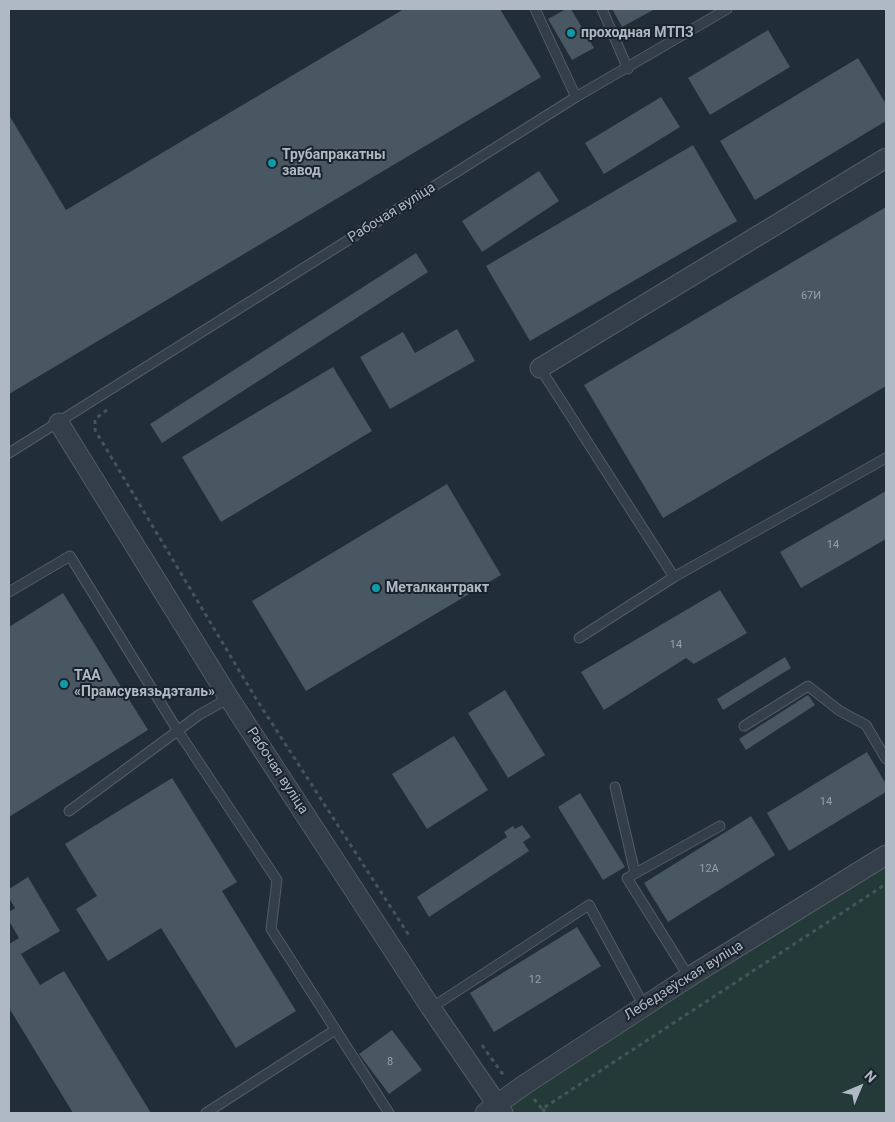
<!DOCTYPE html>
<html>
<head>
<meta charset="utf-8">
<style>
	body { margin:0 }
	#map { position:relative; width:895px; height:1122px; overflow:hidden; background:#212d37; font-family:Roboto,sans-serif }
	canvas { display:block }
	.frame { position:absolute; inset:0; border:10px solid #aeb9c4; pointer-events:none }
	.north { position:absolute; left:835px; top:1062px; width:50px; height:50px; -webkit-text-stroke:4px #1a232c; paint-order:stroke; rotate:45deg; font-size:14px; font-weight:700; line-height:20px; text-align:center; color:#aeb9c4 }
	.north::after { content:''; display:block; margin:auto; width:18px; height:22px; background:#aeb9c4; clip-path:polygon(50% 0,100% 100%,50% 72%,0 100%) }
</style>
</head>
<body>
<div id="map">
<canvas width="895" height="1122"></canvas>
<div class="frame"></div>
<div class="north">N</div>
</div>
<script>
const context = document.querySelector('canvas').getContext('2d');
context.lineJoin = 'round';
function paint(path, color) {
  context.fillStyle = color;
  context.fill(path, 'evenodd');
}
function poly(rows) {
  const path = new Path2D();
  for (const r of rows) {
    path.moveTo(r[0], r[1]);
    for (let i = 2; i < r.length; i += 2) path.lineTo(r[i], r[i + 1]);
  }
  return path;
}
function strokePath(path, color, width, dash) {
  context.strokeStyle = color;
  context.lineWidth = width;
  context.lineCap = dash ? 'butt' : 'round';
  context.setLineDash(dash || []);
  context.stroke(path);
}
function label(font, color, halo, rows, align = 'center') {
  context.font = font + ' Roboto,sans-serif';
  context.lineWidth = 4;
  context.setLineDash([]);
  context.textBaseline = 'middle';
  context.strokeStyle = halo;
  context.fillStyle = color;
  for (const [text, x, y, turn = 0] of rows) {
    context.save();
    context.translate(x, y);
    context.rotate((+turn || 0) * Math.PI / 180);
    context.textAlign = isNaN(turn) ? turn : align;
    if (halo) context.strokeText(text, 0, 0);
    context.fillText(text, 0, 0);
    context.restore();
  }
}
const green = poly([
	[886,855,886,1113,503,1113,524,1085]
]);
const building = poly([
	[404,9,500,9,541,77,9,394,9,115,66,210],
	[566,9,571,9,594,48,572,60,548,19],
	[612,9,655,9,622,27],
	[768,30,790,67,710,115,688,78],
	[858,58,886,104,886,121,755,200,720,141],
	[661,97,680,127,604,174,585,143],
	[693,145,737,221,530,341,486,266],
	[539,171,559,201,482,252,462,221],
	[886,207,886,386,663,518,584,385],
	[416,253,428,272,162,443,150,424],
	[457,329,475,361,390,409,360,357,403,332,415,353],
	[333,367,372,431,221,522,182,457],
	[447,484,501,575,306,691,252,601],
	[886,491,886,539,801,588,780,552],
	[720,590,747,633,694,664,686,658,604,710,581,672],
	[63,593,148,730,9,817,9,627],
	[785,657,791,668,723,710,717,699],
	[505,690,545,755,508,778,468,713],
	[808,695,815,705,746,750,739,739],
	[454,736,488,790,427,829,392,774],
	[867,752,886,784,886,792,789,851,767,813],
	[172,778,237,882,222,891,296,1011,236,1048,161,928,108,961,76,909,97,896,65,844],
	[580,793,625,867,603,880,558,807],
	[751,816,775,855,668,922,644,883],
	[522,825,531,837,523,842,529,851,429,917,417,897,507,837,504,832,513,826,515,829],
	[28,877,60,931,21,954,40,985,64,971,151,1113,73,1113,9,1008,9,944,19,938,9,921,9,912,15,908,9,898,9,889],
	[577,927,601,966,494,1032,470,993],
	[392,1030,422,1070,389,1094,359,1054]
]);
const path = poly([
	[107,410,95,419,95,430,255,697,410,937],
	[482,1045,504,1076],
	[534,1099,542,1109,886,884],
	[542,1109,548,1113]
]);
const service = poly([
	[535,9,576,97],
	[602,9,628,69],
	[540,368,674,577,579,638],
	[9,453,576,97,727,9],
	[674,577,886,458],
	[9,592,70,556,178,731,277,880,271,929,389,1113],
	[744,726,808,686,840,711,866,725,886,759],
	[615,787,635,873],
	[69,811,199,715,229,698],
	[689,977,627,878,720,826],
	[431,1008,589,905,644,1006],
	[206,1113,335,1030]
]);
const minor = poly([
	[540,368,886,158],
	[59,423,229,698,431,1008,503,1113],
	[485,1113,524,1085,689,977,886,855]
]);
const markers = [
	[571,33,5,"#0f9aa8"],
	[272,163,5,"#0f9aa8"],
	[376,588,5,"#0f9aa8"],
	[64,684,5,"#0f9aa8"]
];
const numberNames = [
	["67И",811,296],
	["14",833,545],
	["14",676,645],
	["14",826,802],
	["12А",709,869],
	["12",535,980],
	["8",390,1062]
];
const poiNames = [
	["проходная МТПЗ",581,33],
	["Трубапракатны",282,155],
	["завод",282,171],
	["Металкантракт",386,588],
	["ТАА",74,676],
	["«Прамсувязьдэталь»",74,692]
];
const streetNames = [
	["Рабочая вуліца",392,213,-32],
	["Рабочая вуліца",277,771,57],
	["Лебедзеўская вуліца",684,981,-32]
];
paint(green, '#243a39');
paint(building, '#495763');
strokePath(service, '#525c65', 11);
strokePath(minor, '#525c65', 21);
strokePath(path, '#425757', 3, [4, 4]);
strokePath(service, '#343e48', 9);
strokePath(minor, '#343e48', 19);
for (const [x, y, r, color] of markers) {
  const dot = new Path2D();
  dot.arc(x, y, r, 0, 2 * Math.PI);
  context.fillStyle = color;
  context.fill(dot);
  strokePath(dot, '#1a232c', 2);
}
label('11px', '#95a0ac', null, numberNames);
label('bold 14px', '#aeb9c4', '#1a232c', poiNames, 'left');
label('14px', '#aeb9c4', '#1a232c', streetNames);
</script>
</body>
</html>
